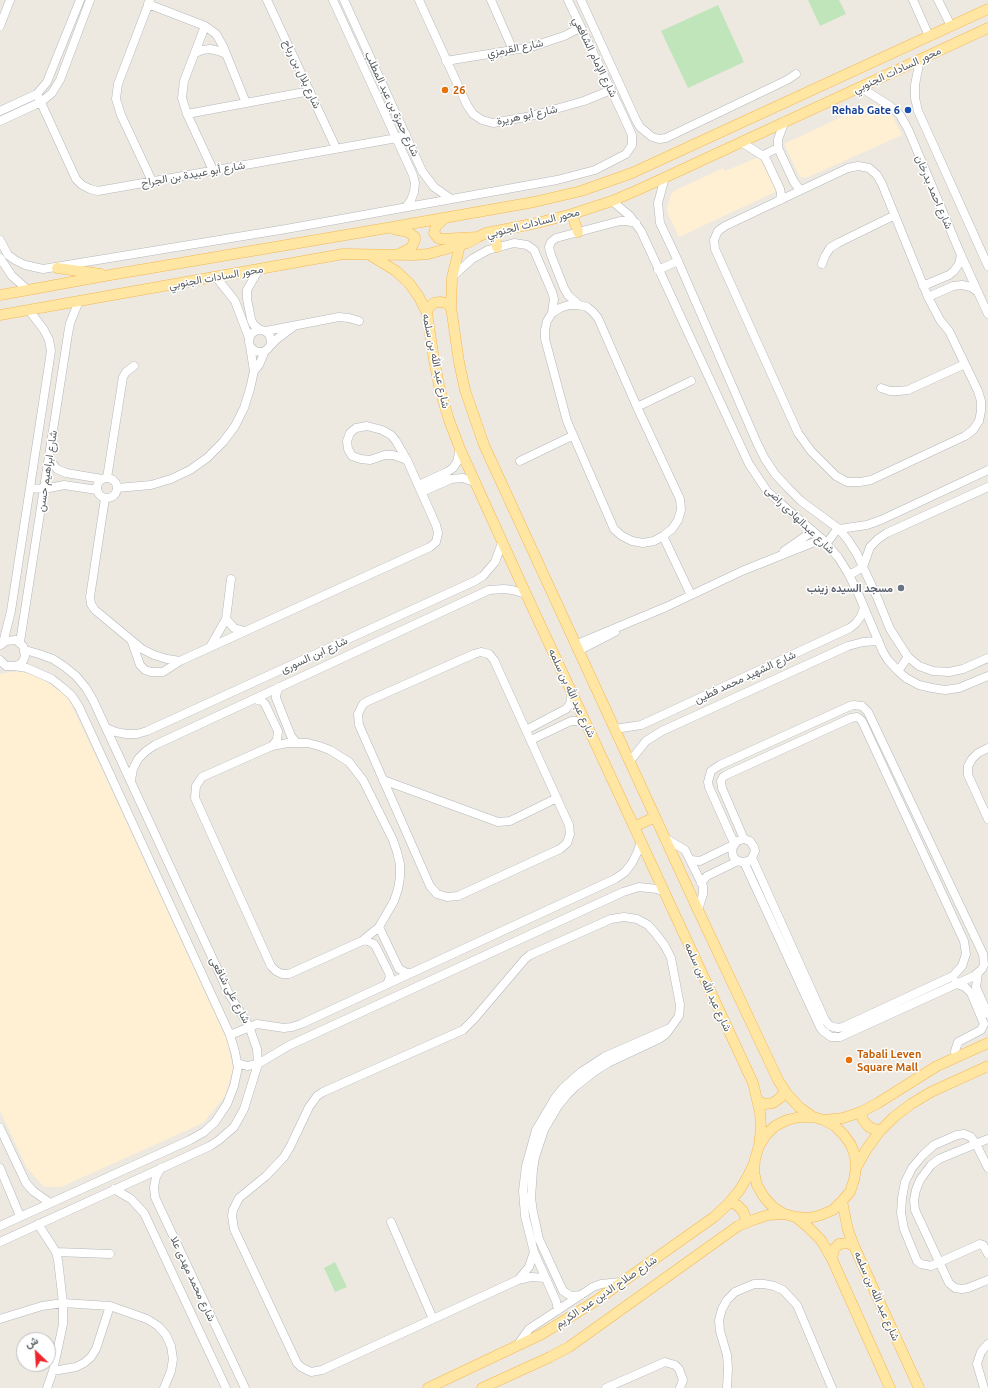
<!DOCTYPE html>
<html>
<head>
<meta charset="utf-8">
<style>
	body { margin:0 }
	#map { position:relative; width:988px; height:1388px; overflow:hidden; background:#ede9e0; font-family:Ubuntu,Vazirmatn,sans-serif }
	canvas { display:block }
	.north { position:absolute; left:16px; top:1332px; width:40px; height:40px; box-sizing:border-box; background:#fff; border:1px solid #bdbfc0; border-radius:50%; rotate:335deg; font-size:11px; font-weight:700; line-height:16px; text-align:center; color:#595e62 }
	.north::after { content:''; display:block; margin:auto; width:14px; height:18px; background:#ed262b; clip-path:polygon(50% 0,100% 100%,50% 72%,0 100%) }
</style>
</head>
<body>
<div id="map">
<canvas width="988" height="1388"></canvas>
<div class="north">ش</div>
</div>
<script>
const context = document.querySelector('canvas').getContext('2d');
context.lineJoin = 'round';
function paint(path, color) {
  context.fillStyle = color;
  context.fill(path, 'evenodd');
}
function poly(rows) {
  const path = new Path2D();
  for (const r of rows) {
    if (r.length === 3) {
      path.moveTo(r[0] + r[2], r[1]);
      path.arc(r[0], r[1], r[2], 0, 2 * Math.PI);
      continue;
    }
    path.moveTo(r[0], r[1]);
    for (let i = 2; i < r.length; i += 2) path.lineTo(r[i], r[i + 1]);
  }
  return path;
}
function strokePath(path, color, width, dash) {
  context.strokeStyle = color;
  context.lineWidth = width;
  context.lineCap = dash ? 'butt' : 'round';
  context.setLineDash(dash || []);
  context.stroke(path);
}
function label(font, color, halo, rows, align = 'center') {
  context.font = font + ' Ubuntu,Vazirmatn,sans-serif';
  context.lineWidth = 3;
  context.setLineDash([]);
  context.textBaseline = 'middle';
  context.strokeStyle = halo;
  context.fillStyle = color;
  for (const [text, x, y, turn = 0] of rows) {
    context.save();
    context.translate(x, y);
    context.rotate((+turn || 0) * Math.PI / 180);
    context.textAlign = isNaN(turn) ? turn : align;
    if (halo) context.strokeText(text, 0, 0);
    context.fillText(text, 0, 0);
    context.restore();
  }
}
const commercial = poly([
	[872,104,884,108,892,115,902,135,806,178,800,177,784,144,867,105],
	[759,157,777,186,775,192,679,237,668,214,667,208,671,195,674,191,723,168,725,171],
	[18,671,37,675,67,696,99,763,226,1038,233,1068,225,1096,203,1123,61,1187,44,1187,27,1168,0,1111,0,674]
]);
const green = poly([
	[808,0,839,0,846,14,820,26],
	[718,5,744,62,688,88,661,31],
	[335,1262,347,1287,335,1292,324,1268]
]);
const minor = poly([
	[150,0,118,84,116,99,121,115,152,181],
	[267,0,336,148],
	[333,0,413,175,415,183,414,192,411,200,406,207],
	[344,0,422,171,434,187,451,199],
	[419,0,467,105,473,114,482,120,493,123,531,116,584,101,611,90],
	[491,0,513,50],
	[581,0,636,120,640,127,652,137,659,139,666,138,787,80,796,74],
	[913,0,929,36],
	[938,0,951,26],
	[148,4,205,26,216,34,223,46,246,103],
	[0,26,10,0],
	[205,26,184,81,182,98,187,114,213,170],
	[195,53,202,50,210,49,219,51,226,54],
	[920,59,915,85,915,98,918,111,988,266],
	[446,61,531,47,564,36,580,28],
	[860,87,890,106,900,115,908,129,961,255,988,314],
	[37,94,76,179,82,185,90,189,98,191,397,138,406,134],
	[0,111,37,94,47,82,80,0],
	[187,114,310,91],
	[0,121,41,102,52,93,60,80,90,0],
	[785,121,778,139,778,148,794,182,800,190],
	[741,142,765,157,780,189,781,194,780,200],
	[763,155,778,148],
	[858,166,869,168,877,175,882,184,928,297,940,320,949,331,978,391,981,401,981,411,979,421,973,430,965,436,871,480,860,482,847,482,836,476,811,451,798,433,715,249,714,240,718,231,725,226,848,168,858,166],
	[665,177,658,203,660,223,678,261,757,443,765,459,775,474,788,488,801,501,839,529,848,540,857,554,877,597,890,629,908,657,919,666,933,671,949,672,963,669,988,658],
	[612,201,630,216,641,231,749,464,767,491,779,502,822,539,838,557,848,573,858,593,883,652,888,660,898,671,906,678,919,685,932,688,945,690,959,688,988,676],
	[0,240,8,255,15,260,25,265,43,269,286,229,557,180,595,170,626,154,632,145,632,135,622,113,568,0],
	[0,258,12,276,28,290],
	[822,264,825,256,830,248,838,243,895,215],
	[259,269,247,290,247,299,251,319,253,324,260,330],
	[658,270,678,261],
	[216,277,235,301,249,338],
	[452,277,472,259,488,250,514,243,527,245,534,250,552,292,554,299,552,313],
	[923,286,949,275,954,271,959,264,961,255],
	[928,297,953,286,962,285,971,287,978,292],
	[579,305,569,305,560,308,552,313,547,321,545,330,545,339,567,421,614,529,622,536,632,541,643,543,654,541,663,536,672,529,678,520,681,510,680,499,637,407,598,318,593,312,587,307,579,305,568,295,564,288,551,255,549,247,551,242,556,238,620,221,627,221,636,223],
	[260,341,11],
	[266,331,339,317,349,318,359,321],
	[270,346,278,338,293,327],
	[254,371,259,365,265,351],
	[881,388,890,391,899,391,908,390,965,364],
	[637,407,691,381],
	[49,457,52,463,57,469,66,473,102,479],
	[520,461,572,436],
	[107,488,10],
	[107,478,123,377,126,372,134,366],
	[419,485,447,472,453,468,457,462,460,449],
	[30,488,44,489,64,485,97,490],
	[117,488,151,485,171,479,190,470,207,458,223,442,235,426,244,408,250,389,254,371,250,346],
	[422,492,451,479,463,478,474,482],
	[105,498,90,597,91,604,95,610,142,649,154,655,167,659,180,661,430,547,436,542,438,533,436,525,407,460,396,441,391,435,382,430,367,426,356,428,350,433,347,441,348,449,352,456,361,459,370,460,385,455,393,455,407,460],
	[663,536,691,595],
	[827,543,835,532,839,529,867,525,881,520,988,470],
	[784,551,813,531],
	[848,573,853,573,863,567,870,547,878,539,887,533,988,487],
	[226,619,234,628,245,631],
	[20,642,68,334,70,323,79,301],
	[132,642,140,665,145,670,151,672,163,672,180,661],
	[3,643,11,611,51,351,49,340,44,330,29,310],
	[575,645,666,607,742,571,822,539],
	[210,647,226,619,231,579],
	[578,651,615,632],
	[481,652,489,654,494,660,569,825,570,834,567,843,560,849,458,896,447,897,437,894,430,886,359,725,358,714,363,704,368,701,474,654,481,652],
	[0,660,6,666,14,666,19,665,23,661,25,656,23,646,16,640,6,641,1,645],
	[898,671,908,657],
	[279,687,276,695,276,698,291,736,296,742],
	[254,699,262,701,265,704,278,731,277,740,272,746],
	[106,728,116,732,126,734,137,734,147,731,475,581,483,576,495,562,502,543],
	[615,729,641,725,652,720,850,628,856,623,861,616,864,608],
	[526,730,566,709,570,704,572,693],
	[531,740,571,721,576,721,586,724],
	[988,748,978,753,972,759,968,766,968,775,988,819],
	[630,761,646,741,662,731,848,646,863,642,878,641],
	[131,780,133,769,138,759,146,751,155,745,239,706,489,590,504,589,512,590,526,594],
	[383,780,498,822,510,821,557,798],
	[665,838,685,850,703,886,703,894,698,910],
	[744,839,737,841,732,849,733,856,735,859,741,862,749,861,752,858,755,851,754,847,750,841,744,839,722,788,721,781,723,777,726,775,851,718,857,717,860,719,862,721,964,941,966,954,962,966,953,976,843,1027,838,1028,830,1026,825,1020,752,858],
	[734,843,709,787,708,782,711,771,720,765,850,706,854,705,862,706,868,712,983,954,984,965,982,969,974,976,840,1037,831,1037,823,1031,820,1027,744,862],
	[691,860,700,861,733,845],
	[701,883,707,876,738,861],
	[379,927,399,969,407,973,411,973],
	[362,941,379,927,394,901,398,889,400,877,400,864,397,852,393,840,363,780,349,762,330,750,319,746,308,743,288,743,272,746,202,777,196,786,195,798,271,966,276,971,282,974,289,974,362,941,366,940,374,944,376,947,389,973,390,977,387,984],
	[978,973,976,987,988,1014],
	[230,1035,257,1024,284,1028,292,1027,301,1024,615,879,625,872,632,863,637,853,641,842],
	[956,1057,955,1051,958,1042,981,1030,984,1024,971,993,965,987,957,984,956,982],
	[237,1063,247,1066,258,1064,288,1046,623,892,639,887,657,889,665,892],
	[0,1128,26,1183,33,1191,50,1203],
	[988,1139,939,1159,931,1165,920,1180,916,1190,914,1200,915,1210,949,1283,955,1288,962,1289,968,1288,988,1280],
	[0,1168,20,1216],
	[161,1168,156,1177,154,1187,155,1197,159,1206,245,1388],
	[988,1168,976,1144,971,1137,964,1134,957,1135,934,1145,922,1156,912,1168,905,1182,902,1198,901,1213,904,1229,917,1261,921,1264,931,1266,980,1244,983,1245,988,1254],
	[114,1189,131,1199,144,1213,226,1388],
	[391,1222,433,1319],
	[38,1224,56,1252,58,1260,63,1303,63,1324,53,1371,47,1388],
	[0,1226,190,1140,204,1132,215,1122,227,1104,234,1086,238,1067,235,1052,230,1035,79,707,72,696,62,687,52,679,27,668,14,666],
	[0,1242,210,1146,219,1140,234,1127,244,1109,258,1064,257,1049,249,1026,229,994,93,700,86,688,76,676,65,667,53,659,39,654,25,650],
	[56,1252,110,1254],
	[545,1278,531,1277,518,1280,322,1370,311,1372,301,1367,297,1363,234,1229,232,1216,233,1210,239,1198,266,1176,284,1157,291,1145,309,1107,317,1096,323,1092,463,1030,474,1019,525,959,530,955,611,919,624,917,637,919,648,925,656,934,665,946,671,958,680,1005,679,1016,666,1034,659,1039,608,1063,595,1071,576,1086,567,1095,558,1106,544,1130,535,1157,533,1170,531,1198,533,1212,539,1239,563,1291,571,1296,581,1295],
	[518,1280,529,1267,534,1252],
	[558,1310,556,1301,534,1252,525,1216,523,1191,526,1166,536,1130,555,1098,563,1088,581,1072,604,1057,670,1028],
	[0,1319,42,1306,63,1303,110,1306,147,1319,158,1326,166,1335,171,1346,173,1359,171,1371,164,1388],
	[516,1347,529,1329,593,1287,601,1284,621,1282],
	[53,1371,76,1367,84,1363,91,1357,96,1349,110,1306],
	[606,1388,665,1362,675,1365,679,1369,683,1380,680,1388],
	[727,1388,728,1368,727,1355,720,1331,719,1320,722,1309,727,1300,735,1292,754,1284,764,1284,774,1286,783,1290,797,1305,832,1388],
	[984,1388,977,1364,981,1352,988,1344]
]);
const major = poly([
	[572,214,578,232],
	[445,218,436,226,434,233,438,238,441,239,478,237],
	[394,229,408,232,415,237,415,240,411,248,399,254],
	[494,232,497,247],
	[460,245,452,278,451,307,459,362,465,390,484,445,698,910,778,1080,787,1094,799,1107,813,1117],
	[370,255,396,271,409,283,419,297,427,313,434,360,440,390,449,420,460,449,526,594,753,1083,760,1112,761,1129,759,1146],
	[57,268,101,274],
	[0,295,110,275,387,228,534,202,581,191,632,173,988,9],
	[427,313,429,307,434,303,440,302,446,303,451,307],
	[0,315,343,254,414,255,428,254,467,243,478,237,486,233,537,223,572,214,612,201,640,189,988,28],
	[634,827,655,817],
	[758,1101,765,1104,773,1103,780,1098,785,1091],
	[861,1112,863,1120,869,1127,877,1130,881,1130],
	[824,1120,843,1118,861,1112,878,1103,937,1066,988,1043],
	[856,1168,866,1150,879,1132,894,1117,911,1104,931,1092,988,1066],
	[842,1201,848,1230,854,1246,919,1388],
	[730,1202,737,1205,743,1211,747,1222],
	[796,1217,809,1218,821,1215,833,1210,842,1201,850,1192,854,1180,856,1168,855,1156,851,1145,844,1135,835,1126,824,1120,813,1117,800,1117,787,1120,775,1126,766,1135,759,1146,755,1159,754,1172,757,1185,764,1197,773,1207,784,1214,796,1217,809,1228,821,1240,832,1259,890,1388],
	[832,1259,834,1249,839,1244,848,1243,854,1246],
	[428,1388,542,1334,594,1302,714,1217,727,1205,739,1191,748,1176,753,1165],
	[482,1388,550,1357,569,1347,738,1226,753,1220,768,1215,784,1214]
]);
const markers = [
	[445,90,4,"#e8710a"],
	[908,110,4,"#1a4fb4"],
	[901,588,4,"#6b7280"],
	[849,1060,4,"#e8710a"]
];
const streetNames = [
	["شارع القرمزي",515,48,-11],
	["شارع الإمام الشافعي",595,57,64],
	["محور السادات الجنوبي",897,70,-25],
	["شارع بلال بن رباح",302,74,65],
	["شارع حمزة بن عبد المطلب",392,104,65],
	["شارع أبو هريرة",527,115,-12],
	["شارع أبو عبيدة بن الجراح",193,174,-10],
	["شارع احمد بدرخان",934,192,67],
	["محور السادات الجنوبي",533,223,-14],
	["محور السادات الجنوبي",216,277,-10],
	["شارع عبد الله بن سلمه",436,361,78],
	["شارع ابراهيم حسن",47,471,-81],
	["شارع عبدالهادى راضى",800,520,44],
	["شارع ابن السورى",314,655,-25],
	["شارع الشهيد محمد فطين",745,677,-25],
	["شارع عبد الله بن سلمه",572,693,65],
	["شارع عبد الله بن سلمه",708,987,65],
	["شارع على شافعى",230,990,62],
	["شارع محمد مهدى علا",193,1279,65],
	["شارع صلاح الدين عبد الكريم",606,1292,-34],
	["شارع عبد الله بن سلمه",877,1296,66]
];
const foodNames = [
	["26",453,90],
	["Tabali Leven",857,1054],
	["Square Mall",857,1067]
];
const transitNames = [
	["Rehab Gate 6",900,110]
];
const worshipNames = [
	["مسجد السيده زينب",893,588]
];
paint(commercial, '#fff0d3');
paint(green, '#c0e5bb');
strokePath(minor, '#b3b7bc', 9);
strokePath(major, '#f5b651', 11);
strokePath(minor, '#fff', 8);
strokePath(major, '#ffe7a3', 10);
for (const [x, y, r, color] of markers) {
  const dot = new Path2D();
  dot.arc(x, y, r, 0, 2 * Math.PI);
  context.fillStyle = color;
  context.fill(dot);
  strokePath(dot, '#fff', 1.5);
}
label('11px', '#595e62', '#fff', streetNames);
label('bold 11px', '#c56008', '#fff', foodNames, 'left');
label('bold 11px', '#164399', '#fff', transitNames, 'right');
label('bold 11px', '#5b616d', '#fff', worshipNames, 'right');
</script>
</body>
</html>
